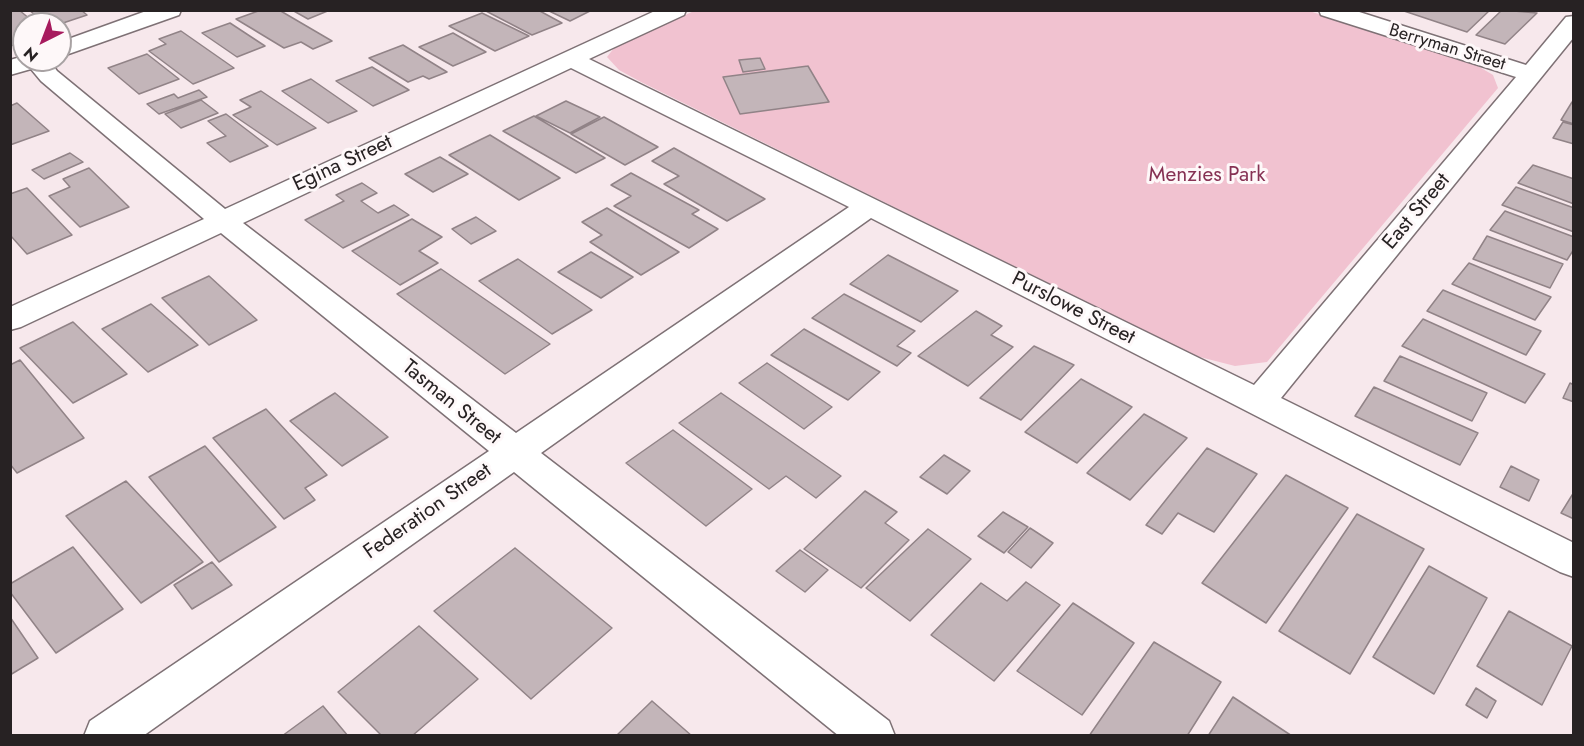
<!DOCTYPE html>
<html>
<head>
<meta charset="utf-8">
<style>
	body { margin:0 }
	#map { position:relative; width:1584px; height:746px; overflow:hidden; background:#f7e8ec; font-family:Jost,sans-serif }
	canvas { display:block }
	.frame { position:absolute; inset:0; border:12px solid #272223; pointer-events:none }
	.north { position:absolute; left:12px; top:12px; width:60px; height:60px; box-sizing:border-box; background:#fef8f9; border:2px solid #a8a2a3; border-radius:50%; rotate:222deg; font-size:16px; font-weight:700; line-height:24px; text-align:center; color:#272223 }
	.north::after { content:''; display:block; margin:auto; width:21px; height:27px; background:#a71b5e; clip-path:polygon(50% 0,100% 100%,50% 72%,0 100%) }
</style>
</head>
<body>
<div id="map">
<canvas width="1584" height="746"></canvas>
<div class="frame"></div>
<div class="north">N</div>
</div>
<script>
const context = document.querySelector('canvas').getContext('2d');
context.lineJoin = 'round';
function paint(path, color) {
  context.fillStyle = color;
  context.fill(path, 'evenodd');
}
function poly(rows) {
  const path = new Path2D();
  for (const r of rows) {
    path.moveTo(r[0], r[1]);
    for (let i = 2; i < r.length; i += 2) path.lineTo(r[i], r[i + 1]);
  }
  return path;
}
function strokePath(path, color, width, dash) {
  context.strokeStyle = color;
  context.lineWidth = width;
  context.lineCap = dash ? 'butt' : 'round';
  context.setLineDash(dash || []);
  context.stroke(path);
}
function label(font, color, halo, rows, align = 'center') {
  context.font = font + ' Jost,sans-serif';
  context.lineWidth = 6;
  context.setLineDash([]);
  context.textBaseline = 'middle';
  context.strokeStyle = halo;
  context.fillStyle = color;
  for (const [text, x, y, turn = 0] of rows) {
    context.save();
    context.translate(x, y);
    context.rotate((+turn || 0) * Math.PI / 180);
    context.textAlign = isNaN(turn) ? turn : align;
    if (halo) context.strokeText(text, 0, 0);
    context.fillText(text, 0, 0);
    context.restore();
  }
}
const green = poly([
	[1306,10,1471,62,1493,75,1498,88,1267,362,1235,366,1196,356,641,82,619,70,607,57,614,48,694,11]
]);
const building = poly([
	[19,10,36,24,24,24,24,42,10,46,10,11,19,10],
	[29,10,81,10,87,15,60,24,46,24,29,10],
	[261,10,279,10,332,41,313,49,301,42,284,48,236,19,261,10],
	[292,10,330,10,308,19,292,10],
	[484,10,538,10,562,23,532,35,484,10],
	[547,10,592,10,570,21,547,10],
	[1401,10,1490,10,1467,32,1401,10],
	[1502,10,1537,13,1505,44,1476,35,1502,10],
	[482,13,529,36,495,51,449,26,482,13],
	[230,23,265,46,237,57,202,33,230,23],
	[181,31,234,68,193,84,149,51,166,44,159,39,181,31],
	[453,33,486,52,453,66,419,47,453,33],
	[403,45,447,72,429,79,423,76,408,82,369,58,403,45],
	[147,54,179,79,139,94,108,68,147,54],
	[760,58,765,69,743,72,739,60,760,58],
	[808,66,829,102,740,114,723,77,808,66],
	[372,67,409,90,373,106,336,81,372,67],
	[311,79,357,111,328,123,282,91,311,79],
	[199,90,207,97,159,114,147,104,174,94,178,98,199,90],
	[261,91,316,128,277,145,233,115,251,107,240,100,261,91],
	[201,100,218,113,181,128,165,114,201,100],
	[566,101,600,117,570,133,536,116,566,101],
	[1572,102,1574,102,1574,124,1561,120,1572,102],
	[17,103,49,131,10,145,10,106,17,103],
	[226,114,268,146,230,162,207,143,226,136,208,121,226,114],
	[534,116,605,158,576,173,503,131,534,116],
	[604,117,658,147,625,165,571,134,604,117],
	[1563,122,1574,125,1574,144,1553,138,1563,122],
	[490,135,560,178,519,200,449,155,490,135],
	[674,148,765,199,727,221,664,184,679,176,652,161,674,148],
	[70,153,83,162,44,179,32,170,70,153],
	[440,157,468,174,433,192,405,174,440,157],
	[1533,165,1574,179,1574,204,1518,183,1533,165],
	[89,168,129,207,80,227,49,196,70,187,63,179,89,168],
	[631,173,699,210,692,214,718,229,689,248,614,206,631,196,611,185,631,173],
	[362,183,377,193,361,201,378,213,394,205,409,215,343,248,305,220,344,201,336,195,362,183],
	[1516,187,1574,208,1574,232,1502,205,1516,187],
	[27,188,72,235,27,254,10,235,10,194,27,188],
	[607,208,679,252,641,275,590,242,602,235,582,222,607,208],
	[1505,211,1574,237,1574,249,1567,260,1490,230,1505,211],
	[476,217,496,231,471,244,452,229,476,217],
	[412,219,442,237,419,251,438,263,400,285,352,251,412,219],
	[1487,236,1563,264,1550,288,1473,259,1487,236],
	[591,252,633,277,601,298,558,272,591,252],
	[888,255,958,291,921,322,850,284,888,255],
	[518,259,592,310,552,334,479,281,518,259],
	[1469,263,1551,297,1535,320,1452,284,1469,263],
	[441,269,550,344,505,374,397,294,441,269],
	[209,276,257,320,209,345,162,298,209,276],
	[1443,290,1541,331,1526,355,1427,311,1443,290],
	[844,294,915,331,897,346,911,353,897,366,812,318,844,294],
	[151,304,198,345,148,372,102,329,151,304],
	[976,311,1002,326,991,335,1013,347,968,386,918,356,976,311],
	[1423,319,1545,374,1525,403,1402,346,1423,319],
	[73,322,127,374,73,403,20,348,73,322],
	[804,329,880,372,848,400,771,355,804,329],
	[1034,346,1074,365,1021,420,980,398,1034,346],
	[1400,356,1487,393,1472,421,1384,381,1400,356],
	[20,360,84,438,17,473,10,464,10,365,20,360],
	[767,363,832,407,804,429,739,383,767,363],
	[1081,379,1132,407,1077,463,1025,432,1081,379],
	[1570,383,1574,385,1574,402,1563,398,1570,383],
	[1374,387,1478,433,1460,465,1355,416,1374,387],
	[335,393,388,437,342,466,290,421,335,393],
	[721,393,841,476,816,498,786,476,769,489,679,423,721,393],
	[266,409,327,475,305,488,315,500,284,519,213,438,266,409],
	[1144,414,1187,438,1130,500,1087,473,1144,414],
	[673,430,752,489,706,526,626,463,673,430],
	[205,446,276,527,219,562,149,477,205,446],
	[1207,448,1257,474,1214,532,1178,513,1162,534,1146,525,1207,448],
	[944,455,970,471,947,494,920,477,944,455],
	[1511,466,1539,480,1529,501,1500,487,1511,466],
	[1286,475,1348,508,1266,623,1202,583,1286,475],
	[126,481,203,562,141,603,66,516,126,481],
	[865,491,897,512,885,523,909,540,861,588,804,549,865,491],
	[1574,492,1574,519,1561,513,1574,492],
	[1003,512,1028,527,1004,553,978,536,1003,512],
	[1357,514,1424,549,1350,674,1279,631,1357,514],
	[1030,528,1053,543,1031,568,1008,552,1030,528],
	[928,529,971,559,910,621,866,588,928,529],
	[73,547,123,609,56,653,10,592,10,584,73,547],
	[515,548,612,628,531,699,434,611,515,548],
	[800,550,828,570,805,592,776,571,800,550],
	[212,562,232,585,192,609,174,585,212,562],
	[1429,566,1487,598,1434,694,1373,657,1429,566],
	[1026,582,1060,605,994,681,931,635,981,583,1007,601,1026,582],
	[1073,603,1134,643,1082,715,1017,671,1073,603],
	[1509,611,1572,646,1542,705,1477,666,1509,611],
	[10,617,38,658,10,675,10,617],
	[419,626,478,679,412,736,382,736,338,692,419,626],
	[1154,642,1221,682,1187,736,1089,736,1154,642],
	[1476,688,1496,701,1487,718,1466,705,1476,688],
	[1233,697,1292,736,1208,736,1233,697],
	[652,701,692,736,616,736,652,701],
	[323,706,348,736,282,736,323,706]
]);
const minor = poly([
	[149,10,181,10,179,15,60,57,60,42,149,10],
	[657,10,686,10,684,15,589,59,1254,385,1516,77,1321,15,1319,10,1353,10,1526,65,1566,17,1574,16,1574,37,1281,398,1574,543,1574,577,1560,572,871,218,541,453,889,721,895,736,839,736,514,472,143,736,84,736,90,721,489,451,221,233,21,327,10,330,10,307,204,219,41,81,31,69,10,75,10,60,24,56,24,60,49,60,57,71,225,209,657,10],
	[571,68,849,207,516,433,243,223,571,68]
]);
const farStreetnames = [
	["Berryman Street",1447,48,17]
];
const streetNames = [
	["Egina Street",343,164,-25],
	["East Street",1417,212,-50],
	["Purslowe Street",1073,309,27],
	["Tasman Street",451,403,39],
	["Federation Street",428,512,-35]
];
const parkNames = [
	["Menzies Park",1207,176]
];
paint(green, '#f1c2d0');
paint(building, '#c3b5b9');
strokePath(building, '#918387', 1.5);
strokePath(minor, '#7e7175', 3);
paint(minor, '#fff');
label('18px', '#272223', '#fef8f9', farStreetnames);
label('21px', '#272223', '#fef8f9', streetNames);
label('21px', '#863254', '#fef8f9', parkNames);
</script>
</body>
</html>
